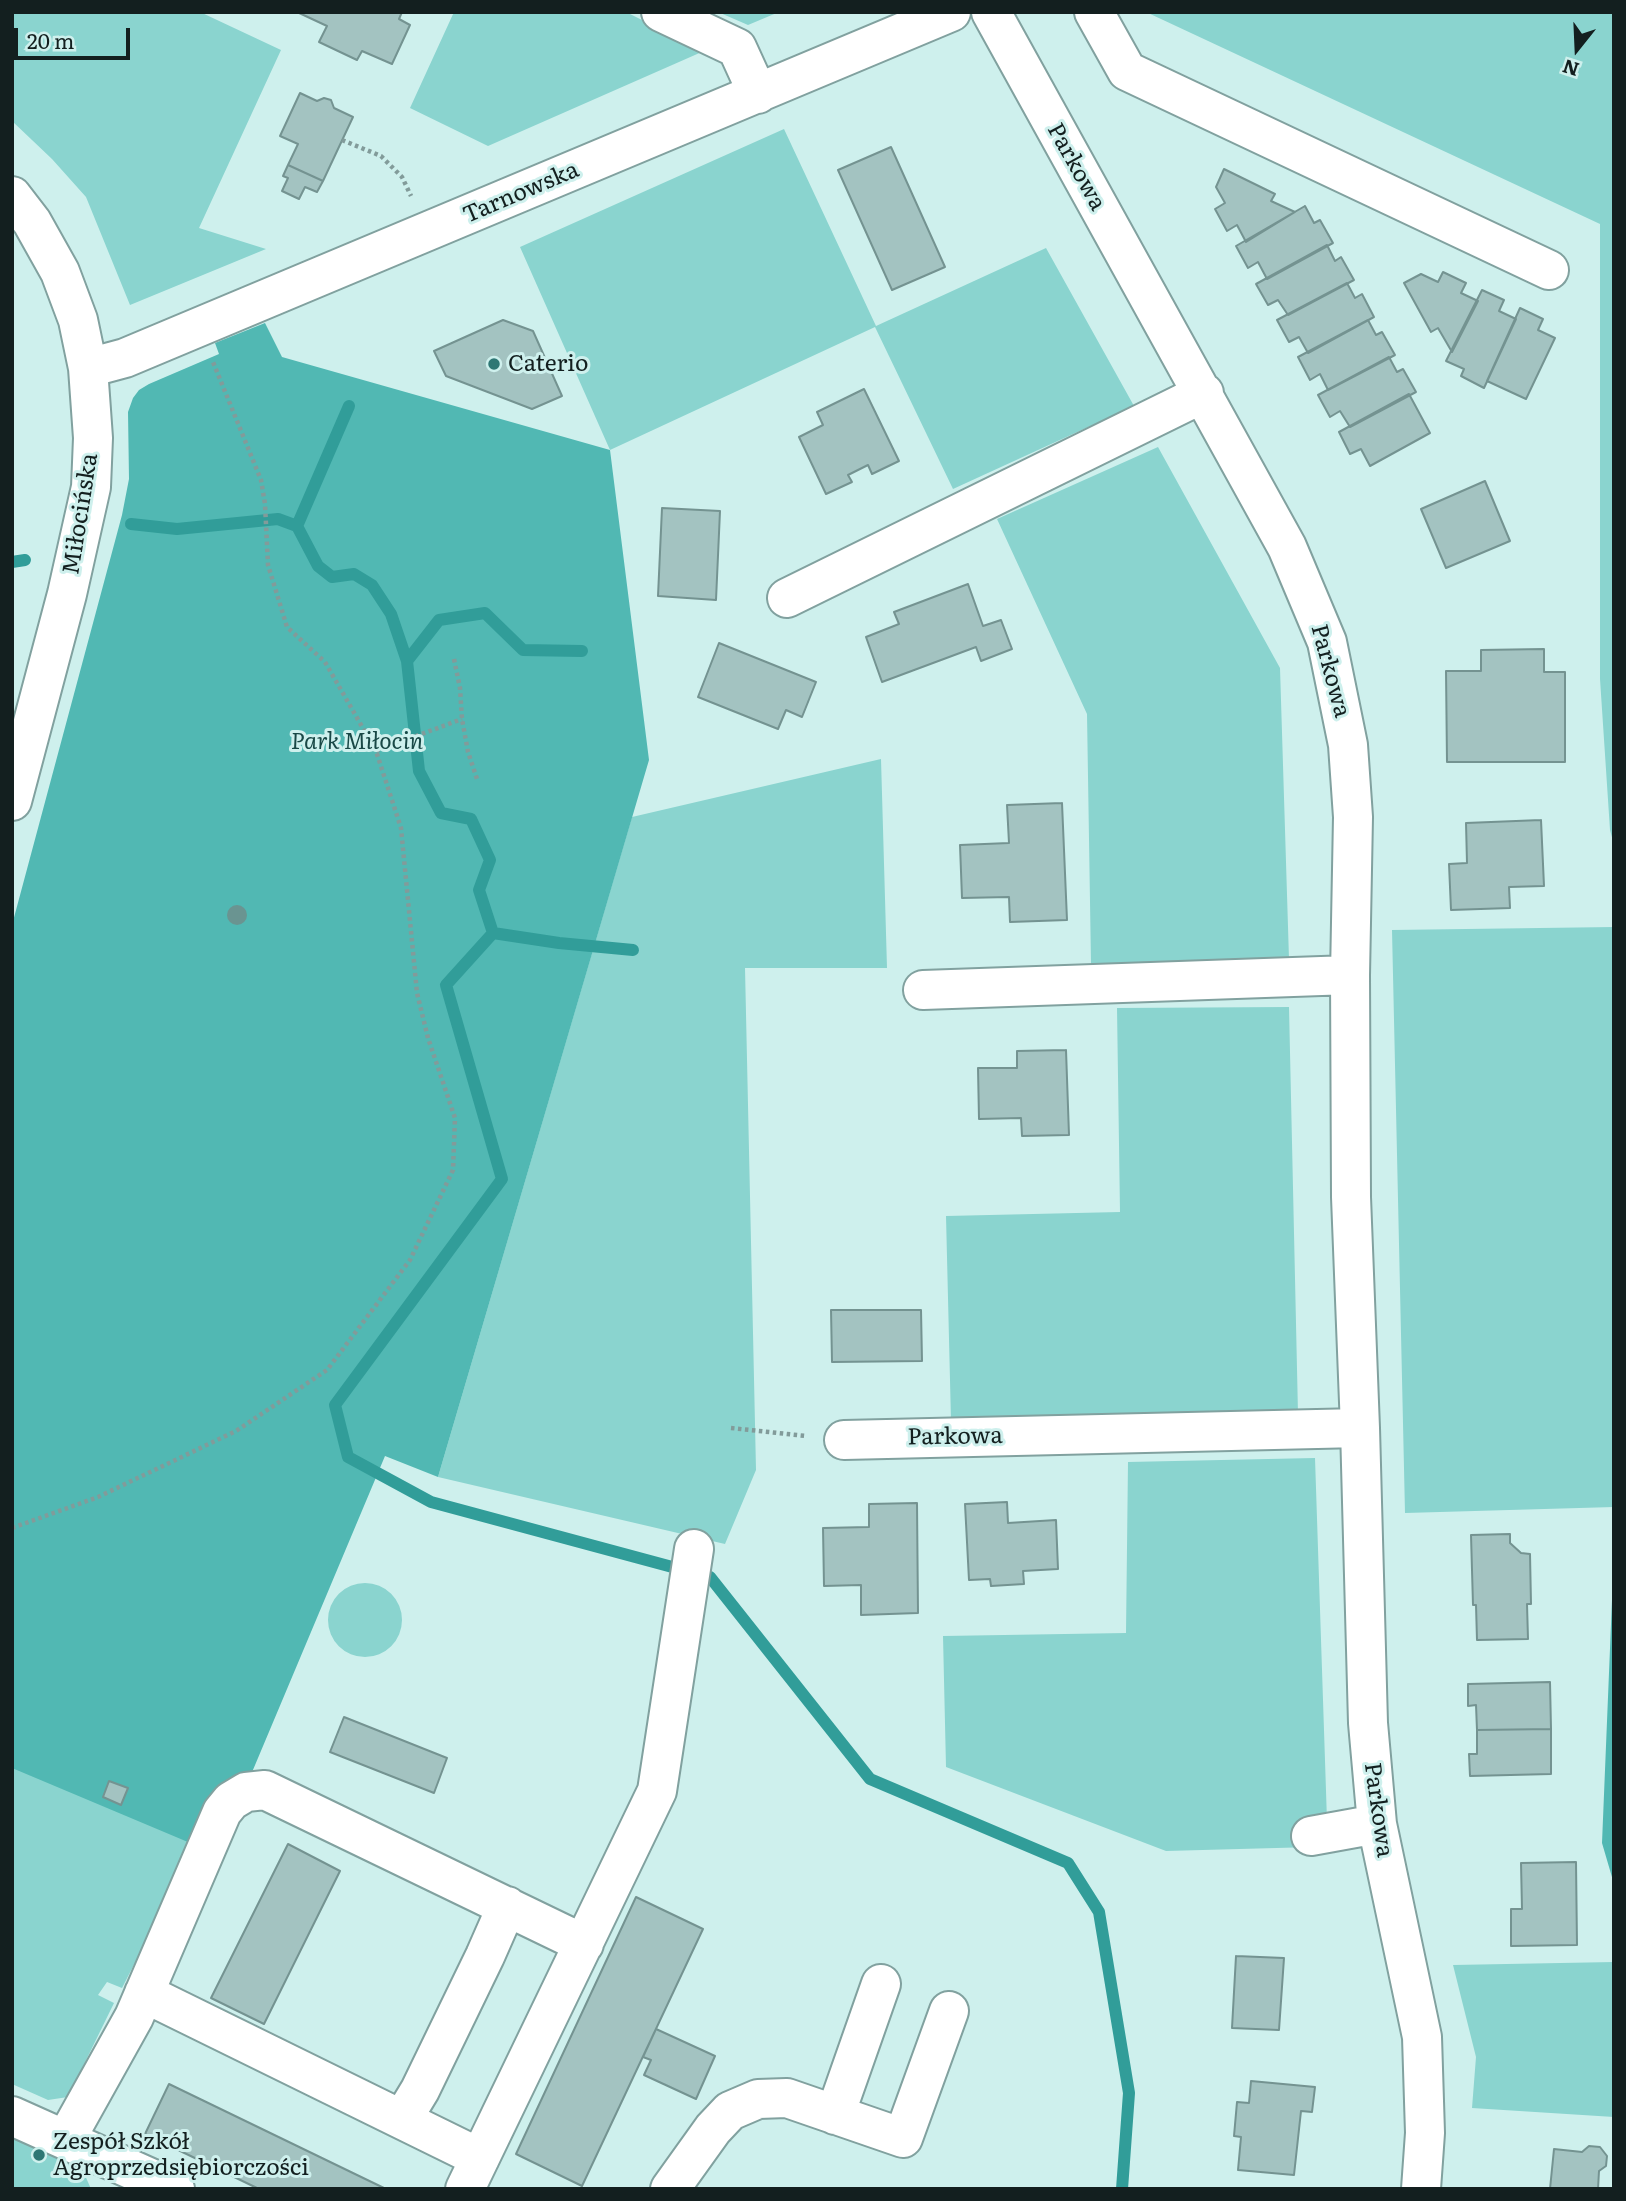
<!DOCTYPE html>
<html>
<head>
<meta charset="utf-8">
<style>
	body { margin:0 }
	#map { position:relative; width:1626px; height:2201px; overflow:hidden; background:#cef0ed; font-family:Literata,serif }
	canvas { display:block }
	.frame { position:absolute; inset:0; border:14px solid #131f1f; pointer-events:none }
	.north { position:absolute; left:1542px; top:14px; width:70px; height:70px; -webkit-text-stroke:5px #cef0ed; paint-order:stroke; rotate:198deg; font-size:19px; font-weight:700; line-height:28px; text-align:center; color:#131f1f }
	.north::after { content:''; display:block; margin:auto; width:24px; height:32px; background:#131f1f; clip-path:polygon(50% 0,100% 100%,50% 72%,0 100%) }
	.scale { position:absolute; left:14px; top:28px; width:116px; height:32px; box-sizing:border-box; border:4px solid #131f1f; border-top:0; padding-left:9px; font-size:21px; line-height:24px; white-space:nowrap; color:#131f1f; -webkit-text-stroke:5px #cef0ed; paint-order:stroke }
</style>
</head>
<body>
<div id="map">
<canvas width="1626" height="2201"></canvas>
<div class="frame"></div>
<div class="north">N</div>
<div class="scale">20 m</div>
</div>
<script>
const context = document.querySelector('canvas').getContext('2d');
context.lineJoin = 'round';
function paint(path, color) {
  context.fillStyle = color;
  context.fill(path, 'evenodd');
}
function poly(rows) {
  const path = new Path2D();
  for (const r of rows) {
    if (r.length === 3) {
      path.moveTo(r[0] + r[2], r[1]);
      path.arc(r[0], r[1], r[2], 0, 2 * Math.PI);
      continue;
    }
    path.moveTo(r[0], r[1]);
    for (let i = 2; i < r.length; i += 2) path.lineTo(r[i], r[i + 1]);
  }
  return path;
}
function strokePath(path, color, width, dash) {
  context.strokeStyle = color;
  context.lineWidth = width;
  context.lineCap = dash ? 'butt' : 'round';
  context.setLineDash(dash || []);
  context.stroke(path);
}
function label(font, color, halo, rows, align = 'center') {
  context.font = font + ' Literata,serif';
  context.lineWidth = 6;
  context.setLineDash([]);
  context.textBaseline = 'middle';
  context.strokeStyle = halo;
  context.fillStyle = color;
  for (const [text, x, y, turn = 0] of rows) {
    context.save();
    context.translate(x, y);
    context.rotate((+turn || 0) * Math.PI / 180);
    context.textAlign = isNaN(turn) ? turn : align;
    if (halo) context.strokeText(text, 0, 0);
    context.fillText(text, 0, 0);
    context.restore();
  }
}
const green = poly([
	[12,12,200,12,281,50,199,228,266,249,130,305,86,197,52,159,12,121],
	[454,12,626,12,704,51,488,146,410,108],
	[718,12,779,12,748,25],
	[1146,12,1614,12,1614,845,1610,830,1600,679,1600,224],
	[784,129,876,326,1046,248,1134,406,953,489,875,327,610,450,520,247],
	[1158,447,1280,668,1289,959,1091,964,1087,714,997,519],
	[881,759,887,968,745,968,756,1470,725,1544,438,1477,632,817],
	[1614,927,1614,1507,1405,1513,1392,930],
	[1289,1007,1298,1414,951,1421,946,1216,1120,1212,1117,1008],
	[1315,1458,1327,1821,1313,1847,1166,1851,946,1767,943,1636,1126,1633,1128,1462],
	[365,1620,37],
	[12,1651,195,1845,122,1988,107,1982,98,1995,114,2003,68,2097,48,2100,12,2084],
	[1614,1962,1614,2117,1472,2108,1476,2057,1453,1965],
	[12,2136,72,2164,84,2173,91,2189,12,2189]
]);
const forest = poly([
	[265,323,282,357,610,450,649,760,438,1477,385,1456,250,1777,195,1845,12,1768,12,925,122,515,129,479,128,412,133,398,139,390,149,384,219,354,215,343],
	[1614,1551,1614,1884,1602,1843]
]);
const stream = poly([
	[131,524,177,529,278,519,297,526,318,566,332,577,354,574,372,585,391,614,407,661,419,771,441,813,471,819,490,860,479,890,493,933,446,985,502,1179,335,1405,348,1457,431,1502,676,1568],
	[297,526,349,406],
	[12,562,25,560],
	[407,661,439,620,485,613,523,650,582,651],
	[493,933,559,943,633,950],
	[710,1577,870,1779,1068,1863,1099,1912,1129,2093,1122,2189]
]);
const building = poly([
	[297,12,402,12,399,19,410,25,392,64,362,51,357,60,319,42,327,26,297,12],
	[300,93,317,101,324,98,331,100,334,108,353,117,323,181,288,165,298,144,280,136,300,93],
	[891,147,945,267,892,290,838,170,891,147],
	[288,165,323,181,317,192,305,187,299,199,282,191,288,178,283,176,288,165],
	[1224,169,1275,194,1271,201,1295,212,1246,242,1237,225,1227,231,1215,209,1225,203,1216,187,1224,169],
	[1305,206,1314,223,1320,220,1333,243,1267,279,1258,262,1248,268,1236,246,1305,206],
	[1327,245,1335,261,1341,257,1354,280,1288,315,1278,300,1268,305,1256,284,1327,245],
	[1443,272,1466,283,1461,293,1478,301,1452,352,1438,328,1431,332,1404,283,1421,274,1438,282,1443,272],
	[1347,283,1355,298,1362,294,1374,317,1308,353,1299,337,1289,342,1277,320,1347,283],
	[1482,290,1504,300,1499,311,1516,319,1484,388,1461,376,1464,369,1446,361,1482,290],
	[1520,308,1543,319,1538,330,1555,338,1526,399,1487,381,1520,308],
	[503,320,533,331,562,396,532,409,446,376,434,351,503,320],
	[1368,320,1376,335,1382,332,1395,355,1328,390,1320,374,1310,380,1298,357,1368,320],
	[1389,357,1397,372,1403,369,1416,392,1350,427,1340,411,1330,417,1318,395,1389,357],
	[864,389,899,461,872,474,868,465,848,475,852,482,826,494,799,437,823,425,817,412,864,389],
	[1409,394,1430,433,1370,466,1361,449,1350,454,1339,432,1409,394],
	[1485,481,1510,541,1446,568,1421,509,1485,481],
	[662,508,720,511,716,600,658,596,662,508],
	[968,584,983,626,1001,620,1012,649,981,661,976,647,882,682,866,637,899,624,894,612,968,584],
	[719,643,816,682,802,717,786,710,778,729,698,697,719,643],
	[1544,649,1544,672,1565,672,1565,762,1447,762,1446,671,1481,671,1481,650,1544,649],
	[1062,803,1067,920,1010,922,1009,897,962,898,960,845,1009,843,1007,805,1062,803],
	[1541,820,1544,886,1509,887,1510,908,1451,910,1449,864,1467,863,1466,823,1541,820],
	[1066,1050,1069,1135,1022,1136,1021,1118,979,1119,978,1068,1017,1068,1017,1051,1066,1050],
	[831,1310,921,1310,922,1361,832,1362,831,1310],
	[1007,1502,1008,1523,1056,1520,1058,1569,1023,1571,1024,1584,991,1586,990,1579,969,1580,965,1504,1007,1502],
	[917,1503,918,1613,861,1615,861,1585,824,1586,823,1528,869,1527,869,1504,917,1503],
	[1510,1534,1510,1543,1521,1553,1530,1554,1531,1604,1527,1604,1528,1639,1477,1640,1476,1605,1473,1605,1471,1535,1510,1534],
	[1550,1682,1551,1729,1477,1730,1476,1705,1468,1706,1468,1684,1550,1682],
	[344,1717,447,1758,434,1793,330,1752,344,1717],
	[1551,1729,1551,1774,1470,1776,1469,1754,1477,1754,1477,1730,1551,1729],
	[109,1781,128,1788,121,1805,103,1797,109,1781],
	[288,1844,340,1871,264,2024,211,1998,288,1844],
	[1576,1862,1577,1945,1511,1946,1511,1909,1522,1909,1521,1863,1576,1862],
	[636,1897,703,1929,582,2186,516,2154,636,1897],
	[1236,1956,1284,1958,1279,2030,1232,2028,1236,1956],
	[656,2029,715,2056,696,2099,644,2075,651,2060,643,2057,656,2029],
	[1251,2081,1315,2087,1312,2112,1301,2111,1294,2175,1238,2170,1241,2137,1234,2136,1237,2102,1249,2103,1251,2081],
	[169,2084,386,2189,259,2189,145,2134,169,2084],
	[1589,2146,1600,2147,1607,2156,1606,2166,1599,2171,1598,2189,1550,2189,1554,2149,1582,2152,1589,2146]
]);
const path = poly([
	[342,140,381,156,402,177,411,196],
	[454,659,460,688,462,719,468,752,478,782],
	[376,751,462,719],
	[731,1428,806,1436],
	[12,1528,98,1497,236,1431,327,1370,410,1260,453,1170,455,1118,428,1038,417,993,401,828,376,751,325,662,287,627,268,565,265,504,261,480,213,362]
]);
const minor = poly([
	[661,12,737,48,758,94],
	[991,12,1287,547,1327,642,1348,745,1353,817,1350,975,1351,1197,1360,1428,1368,1723,1377,1824,1422,2037,1425,2133,1421,2189],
	[1094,12,1127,71,1549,270],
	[12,196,32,222,60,272,78,320,88,368,93,438,91,487,67,594,12,801],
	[88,368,125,358,951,12],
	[787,598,1204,393],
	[923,990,1350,975],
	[844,1440,1360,1428],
	[1311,1836,1377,1824],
	[144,1993,480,2158],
	[835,2115,881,1984],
	[12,2116,175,2189],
	[403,2118,420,2090,485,1956,507,1906],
	[66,2139,134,2017,222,1812,231,1801,246,1792,265,1790,584,1944],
	[465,2189,657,1791,694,1549],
	[670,2189,713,2129,730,2111,758,2099,787,2098,903,2138,949,2011]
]);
const trees = [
	[237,915]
];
const markers = [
	[494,364,7,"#2e7774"],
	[39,2155,7,"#2e7774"]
];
const streetNames = [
	["Parkowa",1076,167,61],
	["Tarnowska",521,193,-23],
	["Miłocińska",81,514,-81],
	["Parkowa",1330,671,75],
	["Parkowa",955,1437,-1],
	["Parkowa",1378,1810,82]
];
const poiNames = [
	["Caterio",508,364],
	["Zespół Szkół",53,2142],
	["Agroprzedsiębiorczości",53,2168]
];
const parkNames = [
	["Park Miłocin",357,742]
];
paint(green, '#8ad4cf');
paint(forest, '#51b8b3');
strokePath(stream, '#319d99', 12);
paint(building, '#a3c3c1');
strokePath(building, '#749391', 2);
strokePath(minor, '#81a19f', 42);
strokePath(path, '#829b9a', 4.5, [3.5, 3.5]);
strokePath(minor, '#fff', 38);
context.fillStyle = '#6a9491';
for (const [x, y] of trees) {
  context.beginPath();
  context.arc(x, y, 10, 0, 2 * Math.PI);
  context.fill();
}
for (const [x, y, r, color] of markers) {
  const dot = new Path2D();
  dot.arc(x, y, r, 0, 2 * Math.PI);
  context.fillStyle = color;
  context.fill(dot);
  strokePath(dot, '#cef0ed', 2.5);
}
label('23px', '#131f1f', '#cef0ed', streetNames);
label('23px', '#131f1f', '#cef0ed', poiNames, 'left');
label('italic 23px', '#194846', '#cef0ed', parkNames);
</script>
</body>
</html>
